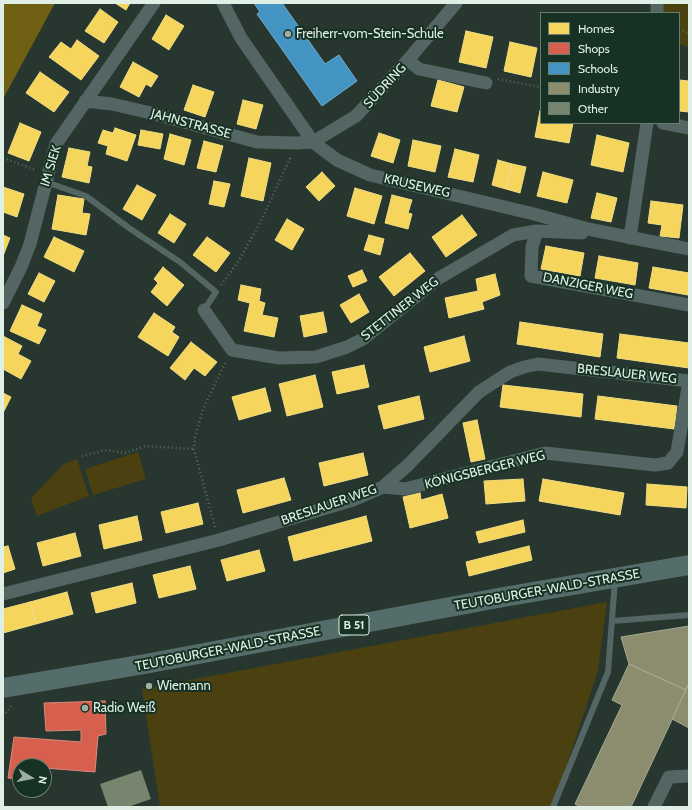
<!DOCTYPE html>
<html>
<head>
<meta charset="utf-8">
<style>
	body { margin:0 }
	#map { position:relative; width:692px; height:810px; overflow:hidden; background:#27362e; font-family:Cabin,sans-serif }
	canvas { display:block }
	.frame { position:absolute; inset:0; border:4px solid #dfefe5; pointer-events:none }
	.legend { position:absolute; left:540px; top:12px; width:140px; height:112px; box-sizing:border-box; background:#173224; border:1px solid #677e71; margin:0; padding:5px 7px; list-style:none; font-size:12px; color:#dfefe5 }
	.legend li { display:flex; align-items:center; gap:8px; height:20px }
	.legend b { width:20px; border:1px solid #677e71 }
	.north { position:absolute; left:12px; top:758px; width:40px; height:40px; box-sizing:border-box; background:#173224; border:1px solid #677e71; border-radius:50%; rotate:100deg; font-size:11px; font-weight:700; line-height:16px; text-align:center; color:#dfefe5 }
	.north::after { content:''; display:block; margin:auto; width:14px; height:18px; background:#9faea5; clip-path:polygon(50% 0,100% 100%,50% 72%,0 100%) }
</style>
</head>
<body>
<div id="map">
<canvas width="692" height="810"></canvas>
<div class="frame"></div>
<ul class="legend">
<li><b style="height:11px;background:#f6d55c"></b>Homes</li>
<li><b style="height:11px;background:#d6604d"></b>Shops</li>
<li><b style="height:11px;background:#4393c3"></b>Schools</li>
<li><b style="height:11px;background:#8c8c6e"></b>Industry</li>
<li><b style="height:11px;background:#77856f"></b>Other</li>
</ul>
<div class="north">N</div>
</div>
<script>
const context = document.querySelector('canvas').getContext('2d');
context.lineJoin = 'round';
function paint(path, color) {
  context.fillStyle = color;
  context.fill(path, 'evenodd');
}
function poly(rows) {
  const path = new Path2D();
  for (const r of rows) {
    path.moveTo(r[0], r[1]);
    for (let i = 2; i < r.length; i += 2) path.lineTo(r[i], r[i + 1]);
  }
  return path;
}
function strokePath(path, color, width, dash) {
  context.strokeStyle = color;
  context.lineWidth = width;
  context.lineCap = dash ? 'butt' : 'round';
  context.setLineDash(dash || []);
  context.stroke(path);
}
function label(font, color, halo, rows, align = 'center') {
  context.font = font + ' Cabin,sans-serif';
  context.lineWidth = 4;
  context.setLineDash([]);
  context.textBaseline = 'middle';
  context.strokeStyle = halo;
  context.fillStyle = color;
  for (const [text, x, y, turn = 0] of rows) {
    context.save();
    context.translate(x, y);
    context.rotate((+turn || 0) * Math.PI / 180);
    context.textAlign = isNaN(turn) ? turn : align;
    if (halo) context.strokeText(text, 0, 0);
    context.fillText(text, 0, 0);
    context.restore();
  }
}
const green = poly([
	[663,3,687,3,689,10,689,47,679,44,679,13,662,13],
	[138,452,146,479,93,495,85,469],
	[77,459,89,496,37,516,31,498,64,464],
	[607,602,598,671,553,807,160,807,142,689]
]);
const forest = poly([
	[3,3,55,3,3,99]
]);
const homes = poly([
	[115,3,130,3,126,10,115,3],
	[100,9,118,22,104,43,85,31,100,9],
	[166,15,184,26,169,50,152,39,166,15],
	[466,31,493,37,486,68,459,62,466,31],
	[77,40,99,56,81,80,49,57,61,42,71,49,77,40],
	[510,42,537,48,531,77,504,71,510,42],
	[133,62,158,76,151,87,146,84,139,97,120,87,133,62],
	[40,72,69,92,54,112,26,93,40,72],
	[438,80,464,87,457,112,431,106,438,80],
	[679,80,689,81,689,112,679,111,679,80],
	[193,85,214,92,205,117,184,110,193,85],
	[243,100,263,105,256,129,237,124,243,100],
	[540,111,541,123,573,123,569,143,535,137,540,111],
	[20,123,41,132,29,161,8,153,20,123],
	[115,128,136,135,127,161,106,154,108,146,98,143,103,130,113,133,115,128],
	[141,130,163,134,160,149,138,145,141,130],
	[379,133,400,140,393,163,371,156,379,133],
	[170,134,191,140,184,165,164,159,170,134],
	[597,135,629,143,623,172,591,165,597,135],
	[413,140,441,146,435,172,408,166,413,140],
	[204,141,223,146,216,172,197,168,204,141],
	[69,148,90,152,87,166,92,167,89,183,62,177,69,148],
	[455,149,479,155,473,182,448,177,455,149],
	[249,158,271,163,263,201,241,196,249,158],
	[498,160,512,164,506,189,492,185,498,160],
	[512,164,526,167,520,193,506,189,512,164],
	[322,172,335,186,319,201,306,187,322,172],
	[543,172,573,180,567,203,537,196,543,172],
	[214,181,230,184,224,207,209,204,214,181],
	[137,185,156,195,142,220,123,209,137,185],
	[3,187,24,194,17,217,3,212,3,187],
	[355,188,382,196,374,224,347,216,355,188],
	[597,193,617,198,611,222,591,218,597,193],
	[58,195,84,199,82,213,90,214,86,235,52,229,58,195],
	[392,195,412,200,408,213,412,214,408,229,385,223,392,195],
	[651,201,683,205,679,238,660,236,662,225,648,223,651,201],
	[170,214,186,224,174,243,158,233,170,214],
	[462,215,477,235,446,257,432,237,462,215],
	[287,219,304,229,292,250,275,240,287,219],
	[3,235,10,238,3,256,3,235],
	[369,235,384,239,380,255,364,250,369,235],
	[54,237,84,251,74,272,44,257,54,237],
	[207,237,230,253,216,272,193,255,207,237],
	[546,246,584,253,580,276,541,269,546,246],
	[410,253,425,271,394,296,379,277,410,253],
	[599,256,638,263,635,285,595,278,599,256],
	[163,267,184,285,167,306,151,292,158,283,154,279,163,267],
	[653,267,689,273,688,295,649,288,653,267],
	[362,270,367,281,353,287,348,276,362,270],
	[39,273,55,281,44,302,28,294,39,273],
	[495,274,500,295,482,302,484,309,449,318,445,298,478,291,476,279,495,274],
	[241,285,261,289,259,301,265,303,262,315,278,318,274,337,244,331,250,303,238,300,241,285],
	[359,294,369,312,351,323,340,305,359,294],
	[22,305,42,314,37,326,46,330,39,344,10,331,22,305],
	[323,312,327,332,304,337,300,316,323,312],
	[154,313,175,327,172,332,179,337,168,356,138,337,154,313],
	[520,322,603,334,600,357,517,344,520,322],
	[620,334,689,343,689,368,617,358,620,334],
	[3,336,22,346,18,354,31,361,21,379,3,369,3,336],
	[464,336,470,361,430,372,424,347,464,336],
	[191,342,217,362,205,376,194,368,185,380,170,368,191,342],
	[364,365,369,387,337,394,332,372,364,365],
	[315,375,323,407,287,416,279,384,315,375],
	[503,385,583,394,581,417,500,407,503,385],
	[265,388,271,411,239,420,232,397,265,388],
	[3,393,11,397,3,413,3,393],
	[419,396,424,419,384,429,378,406,419,396],
	[598,396,677,406,674,429,595,419,598,396],
	[477,420,485,459,471,462,463,423,477,420],
	[363,453,368,475,324,486,319,463,363,453],
	[284,478,291,500,243,513,237,490,284,478],
	[523,479,525,501,486,504,484,481,523,479],
	[543,479,624,493,620,515,539,501,543,479],
	[647,484,687,487,686,508,646,505,647,484],
	[420,493,421,500,442,494,448,518,410,528,403,497,420,493],
	[198,503,203,524,166,533,161,512,198,503],
	[137,516,142,540,104,549,99,525,137,516],
	[366,516,372,541,294,561,288,537,366,516],
	[523,520,525,532,479,543,476,532,523,520],
	[75,533,81,556,43,566,37,543,75,533],
	[8,546,15,569,3,573,3,547,8,546],
	[529,546,532,560,469,576,466,562,529,546],
	[259,550,265,571,227,581,221,560,259,550],
	[190,566,196,589,159,598,153,575,190,566],
	[132,583,136,603,96,613,91,593,132,583],
	[67,592,73,614,36,624,30,602,67,592],
	[30,602,36,624,3,633,3,609,30,602]
]);
const shops = poly([
	[105,701,106,734,98,736,95,772,44,768,44,766,20,766,20,779,8,778,14,737,81,742,81,730,46,731,44,703,105,701]
]);
const schools = poly([
	[254,3,282,3,325,64,339,55,357,81,322,106,257,14,260,12,254,3]
]);
const industry = poly([
	[689,626,689,683,686,690,629,664,621,637,689,626],
	[629,664,686,690,631,807,581,807,575,804,622,705,612,700,629,664],
	[689,683,689,728,672,719,689,683]
]);
const building = poly([
	[141,770,151,799,128,807,108,807,100,784]
]);
const path = poly([
	[679,29,689,34],
	[498,79,541,87],
	[3,158,36,170],
	[221,285,238,262,261,221,291,156],
	[82,456,105,450,126,453,145,446,194,449],
	[215,527,194,449,195,437,203,409,226,361],
	[3,716,13,704]
]);
const lane = poly([
	[46,182,86,196,129,228,180,262,216,292,204,310],
	[612,621,689,615],
	[553,807,608,672,615,580]
]);
const street = poly([
	[223,3,241,38,313,142,337,160,370,175,534,214,588,229,689,249],
	[657,13,657,3],
	[408,60,419,69,486,83],
	[85,101,112,104,155,114,257,142,296,143,313,142,356,116,408,60,456,3],
	[663,123,689,128],
	[537,231,532,247,531,276,689,305],
	[630,238,647,123],
	[3,303,21,267,30,244,56,144,154,3],
	[204,310,232,350,279,358,316,357,347,347,363,339,439,278,513,235,537,231,582,233],
	[383,487,405,489,545,453,655,465,668,463,677,452,689,381],
	[3,594,219,540,353,500,383,487,408,465,479,392,510,372,524,367,538,364,689,381],
	[654,807,669,777,689,776]
]);
const primary = poly([
	[3,688,145,664,498,598,689,565]
]);
const markers = [
	[288,34,4,"#9faea5"],
	[149,686,4,"#9faea5"],
	[85,708,4,"#9faea5"]
];
const shields = [
	[354,625,30]
];
const shieldNames = [
	["B 51",354,625]
];
const poiNames = [
	["Freiherr-vom-Stein-Schule",296,34],
	["Wiemann",157,686],
	["Radio Weiß",93,708]
];
const streetNames = [
	["SÜDRING",385,86,-47],
	["JAHNSTRASSE",191,124,15],
	["IM SIEK",51,166,-73],
	["KRUSEWEG",417,186,13],
	["DANZIGER WEG",588,286,11],
	["STETTINER WEG",400,309,-38],
	["BRESLAUER WEG",627,374,6],
	["KÖNIGSBERGER WEG",485,470,-14],
	["BRESLAUER WEG",329,505,-19],
	["TEUTOBURGER-WALD-STRASSE",547,590,-10],
	["TEUTOBURGER-WALD-STRASSE",228,649,-11]
];
paint(green, '#4b4110');
paint(forest, '#706014');
paint(homes, '#f6d55c');
strokePath(homes, '#efdd85', 1);
paint(shops, '#d6604d');
strokePath(shops, '#d98b7b', 1);
paint(schools, '#4393c3');
strokePath(schools, '#72afcd', 1);
paint(industry, '#8c8c6e');
strokePath(industry, '#a5aa92', 1);
paint(building, '#77856f');
strokePath(path, '#5a6965', 2.5, [1, 3]);
strokePath(lane, '#546664', 6);
strokePath(street, '#546664', 13);
strokePath(primary, '#556d6a', 20);
for (const [x, y, r, color] of markers) {
  const dot = new Path2D();
  dot.arc(x, y, r, 0, 2 * Math.PI);
  context.fillStyle = color;
  context.fill(dot);
  strokePath(dot, '#173224', 1.5);
}
for (const [x, y, w] of shields) {
  const box = new Path2D();
  box.roundRect(x - w / 2, y - 10, w, 20, 3);
  context.fillStyle = '#173224';
  context.fill(box);
  strokePath(box, '#dfefe5', 1);
}
label('bold 12px', '#dfefe5', null, shieldNames);
label('13px', '#dfefe5', '#173224', poiNames, 'left');
label('13px', '#dfefe5', '#173224', streetNames);
</script>
</body>
</html>
